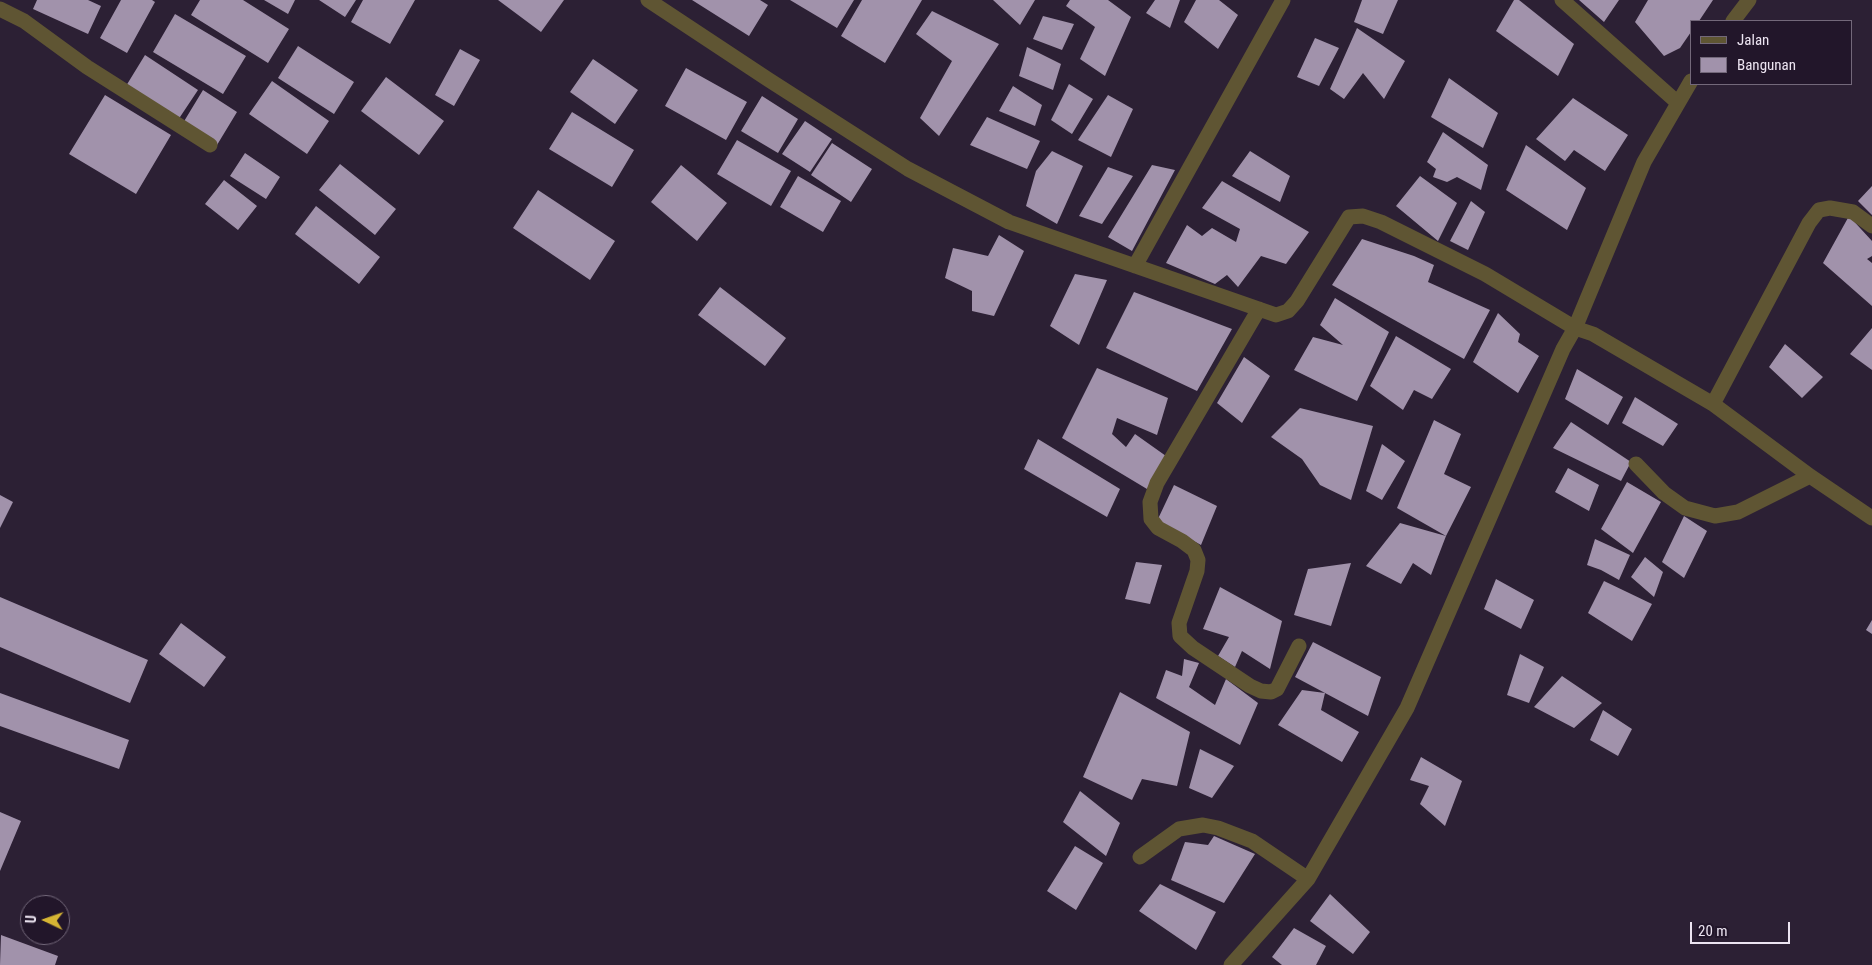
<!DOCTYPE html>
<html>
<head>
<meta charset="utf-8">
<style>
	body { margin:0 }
	#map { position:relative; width:1872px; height:965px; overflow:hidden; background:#2c2034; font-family:"Roboto Condensed",sans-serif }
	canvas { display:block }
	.legend { position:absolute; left:1690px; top:20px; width:162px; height:65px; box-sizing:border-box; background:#22162a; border:1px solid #73687a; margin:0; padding:6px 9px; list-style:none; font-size:15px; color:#ece4f1 }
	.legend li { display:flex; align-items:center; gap:10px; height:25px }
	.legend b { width:25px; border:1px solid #73687a }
	.north { position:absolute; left:20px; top:895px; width:50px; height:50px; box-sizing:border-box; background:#22162a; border:1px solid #73687a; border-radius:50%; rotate:273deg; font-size:14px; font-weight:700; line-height:20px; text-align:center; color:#ece4f1 }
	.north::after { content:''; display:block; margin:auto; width:18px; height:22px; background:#d6b534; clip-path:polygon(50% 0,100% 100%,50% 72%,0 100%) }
	.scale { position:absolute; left:1690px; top:922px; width:100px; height:22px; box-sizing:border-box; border:2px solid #ece4f1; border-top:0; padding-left:6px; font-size:15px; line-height:18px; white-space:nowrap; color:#ece4f1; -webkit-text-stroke:4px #22162a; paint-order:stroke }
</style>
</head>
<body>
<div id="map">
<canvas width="1872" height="965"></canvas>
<ul class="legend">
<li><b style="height:6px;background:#5f5533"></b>Jalan</li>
<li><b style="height:14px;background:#a192ab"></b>Bangunan</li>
</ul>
<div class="north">U</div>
<div class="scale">20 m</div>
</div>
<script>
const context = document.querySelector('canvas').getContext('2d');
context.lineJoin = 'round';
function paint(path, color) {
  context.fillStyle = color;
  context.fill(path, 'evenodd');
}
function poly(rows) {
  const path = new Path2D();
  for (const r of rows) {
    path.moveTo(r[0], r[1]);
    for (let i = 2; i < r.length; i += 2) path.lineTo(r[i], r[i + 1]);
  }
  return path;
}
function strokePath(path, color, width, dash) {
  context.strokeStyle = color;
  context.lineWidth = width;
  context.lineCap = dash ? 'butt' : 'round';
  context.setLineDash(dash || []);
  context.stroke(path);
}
const building = poly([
	[37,0,88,0,101,6,88,34,33,9],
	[121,0,152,0,155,2,127,53,100,38],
	[200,0,243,0,289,29,268,63,191,15],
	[264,0,295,0,288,14],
	[319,0,356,0,345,17],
	[363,0,415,0,390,44,351,22],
	[498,0,564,0,541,32],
	[692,0,760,0,768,5,749,36],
	[790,0,854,0,837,28],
	[862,0,922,0,885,63,841,36],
	[993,0,1035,0,1020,25],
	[1070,0,1108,0,1131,17,1105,76,1080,59,1095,27,1066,6],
	[1155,0,1180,0,1170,28,1146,13],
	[1196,0,1219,0,1238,15,1218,49,1184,22],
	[1362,0,1398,0,1383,34,1354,22],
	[1514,0,1519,0,1574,44,1558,76,1496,31],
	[1579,0,1619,0,1604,22],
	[1648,0,1713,0,1699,21,1691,21,1691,32,1680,48,1664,56,1635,22],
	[932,11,999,44,939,136,920,118,952,61,916,34],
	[175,14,246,56,223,94,153,52],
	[1043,16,1074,24,1062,50,1033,39],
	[1357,28,1405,61,1384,99,1363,73,1344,99,1330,89],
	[1315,38,1339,48,1319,86,1297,77],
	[298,46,354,82,334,114,278,78],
	[1027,47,1061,64,1053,90,1019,76],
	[460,49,480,60,454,106,435,95],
	[145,55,198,90,178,120,126,86],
	[593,59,638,90,615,124,570,92],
	[686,68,747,102,726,140,665,106],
	[386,77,444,121,419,155,361,111],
	[1449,78,1498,113,1483,148,1431,117],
	[272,81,329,121,307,154,249,114],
	[1069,84,1093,99,1072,134,1051,120],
	[1013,86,1042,105,1035,126,999,111],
	[203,90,237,112,217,145,183,123],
	[105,95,171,135,136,194,69,154],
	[1108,95,1133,109,1111,157,1078,140],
	[762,96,798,119,778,153,741,131],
	[1573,98,1628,135,1605,171,1574,150,1565,161,1536,139],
	[572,112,634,150,612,187,549,149],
	[987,117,1040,141,1027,169,970,145],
	[805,121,832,139,810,172,782,154],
	[1443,132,1488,165,1481,190,1457,177,1447,182,1433,177,1436,169,1427,162],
	[737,140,791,171,771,206,717,174],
	[832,143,872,169,851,202,811,175],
	[1526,145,1586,188,1567,230,1506,190],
	[1052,151,1083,166,1057,224,1026,206,1036,171],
	[1250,151,1290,176,1280,202,1232,176],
	[245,153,280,177,266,199,230,176],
	[340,164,396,209,375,235,319,190],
	[681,165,727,203,697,241,651,202],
	[1152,165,1175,170,1132,251,1108,237],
	[1108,167,1133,176,1102,224,1079,216],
	[798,176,841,201,823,232,780,207],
	[1420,176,1457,203,1438,241,1396,206],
	[224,180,257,206,238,230,205,204],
	[1222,181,1309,232,1286,264,1261,256,1238,287,1227,275,1215,284,1166,263,1187,225,1202,236,1212,228,1236,242,1240,229,1202,208],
	[1872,186,1872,215,1858,201],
	[538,190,615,241,590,280,513,228],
	[1471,201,1485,212,1468,250,1450,241],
	[316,206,380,257,359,284,295,234],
	[1849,216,1872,241,1872,256,1867,259,1872,263,1872,306,1823,263],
	[999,235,1024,251,994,316,972,311,972,291,945,278,953,248,988,256],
	[1362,239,1414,256,1434,265,1428,282,1490,310,1464,359,1332,285],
	[1075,274,1107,280,1079,345,1050,326],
	[720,287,786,338,765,366,698,315],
	[1134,292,1232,329,1197,391,1106,348],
	[1335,298,1389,332,1357,401,1294,370,1313,337,1343,345,1320,325],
	[1498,313,1520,334,1518,342,1539,356,1518,393,1473,362],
	[1872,328,1872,370,1850,354],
	[1396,336,1451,369,1432,399,1414,390,1403,410,1370,386],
	[1785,344,1823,377,1802,398,1769,367],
	[1244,357,1270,376,1242,423,1217,403],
	[1097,368,1168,398,1157,435,1117,418,1112,434,1126,447,1135,434,1166,456,1147,489,1062,438],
	[1577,369,1623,397,1608,425,1565,399],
	[1635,397,1678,424,1663,446,1622,423],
	[1300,408,1373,426,1351,500,1320,485,1302,459,1271,437],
	[1434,420,1461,434,1444,474,1471,487,1446,536,1397,508],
	[1571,422,1631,462,1621,481,1553,448],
	[1038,439,1120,489,1107,517,1024,469],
	[1382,444,1405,461,1382,500,1366,491],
	[1568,468,1599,485,1589,511,1555,492],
	[1627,482,1661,502,1633,553,1601,529],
	[1174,485,1217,506,1201,545,1157,521],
	[0,495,13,502,0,528],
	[1684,516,1707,531,1684,578,1662,562],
	[1400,523,1446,536,1431,575,1413,563,1401,584,1366,566],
	[1595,539,1630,555,1619,580,1601,570,1587,565],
	[1645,557,1663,572,1654,597,1631,577],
	[1136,562,1162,565,1150,604,1125,599],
	[1351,563,1331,626,1294,615,1308,569],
	[1496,579,1534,600,1521,629,1484,609],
	[1604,581,1652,604,1632,641,1588,613],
	[1220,587,1282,621,1270,669,1242,651,1235,667,1218,656,1229,637,1203,629],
	[0,597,148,660,130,703,0,647],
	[1872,620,1872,634,1866,630],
	[181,623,226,657,204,687,159,654],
	[1313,642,1381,677,1368,716,1325,693,1321,710,1359,732,1342,762,1278,725,1302,690,1325,693,1295,677],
	[1520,654,1544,667,1529,703,1507,695],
	[1184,659,1199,663,1189,687,1215,705,1226,679,1258,703,1240,745,1156,698,1166,670,1182,676],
	[1562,676,1602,703,1574,728,1534,707],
	[1120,692,1190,732,1177,786,1142,779,1132,800,1083,777],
	[0,693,129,740,119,769,0,726],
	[1603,710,1632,729,1618,756,1590,740],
	[1200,749,1234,766,1212,798,1189,788],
	[1421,757,1462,781,1445,826,1420,804,1429,786,1410,780],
	[1080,791,1120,823,1106,856,1063,822],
	[0,812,21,821,0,871],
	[1214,836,1255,854,1224,903,1171,880,1185,842,1208,845],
	[1075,846,1103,863,1076,910,1047,891],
	[1160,884,1216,912,1196,950,1139,911],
	[1330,894,1370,932,1353,954,1310,921],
	[1294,928,1326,946,1316,965,1282,965,1272,957],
	[1,935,58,956,55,965,0,965]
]);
const street = poly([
	[648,0,769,80,908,169,1009,222,1276,315,1288,311,1297,301,1349,217,1363,216,1381,222,1485,274,1575,328,1644,162,1691,81],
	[1562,0,1678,103],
	[0,9,24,21,87,67,210,145],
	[1733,21,1749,0],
	[1135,266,1283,0],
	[1259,309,1157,483,1150,502,1151,519,1158,528,1182,541,1194,550,1198,560,1197,571,1179,623,1180,636,1193,648,1250,686,1261,691,1271,692,1277,689,1299,646],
	[1713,404,1809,223,1819,210,1830,208,1853,212,1872,226],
	[1636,464,1664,493,1685,508,1715,516,1738,512,1810,476],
	[1140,857,1179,829,1203,825,1218,828,1252,841,1308,879],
	[1231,965,1308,879,1407,708,1563,349,1575,328,1593,334,1713,404,1810,476,1872,518]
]);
paint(building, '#a192ab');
strokePath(street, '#5f5533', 15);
</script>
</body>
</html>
